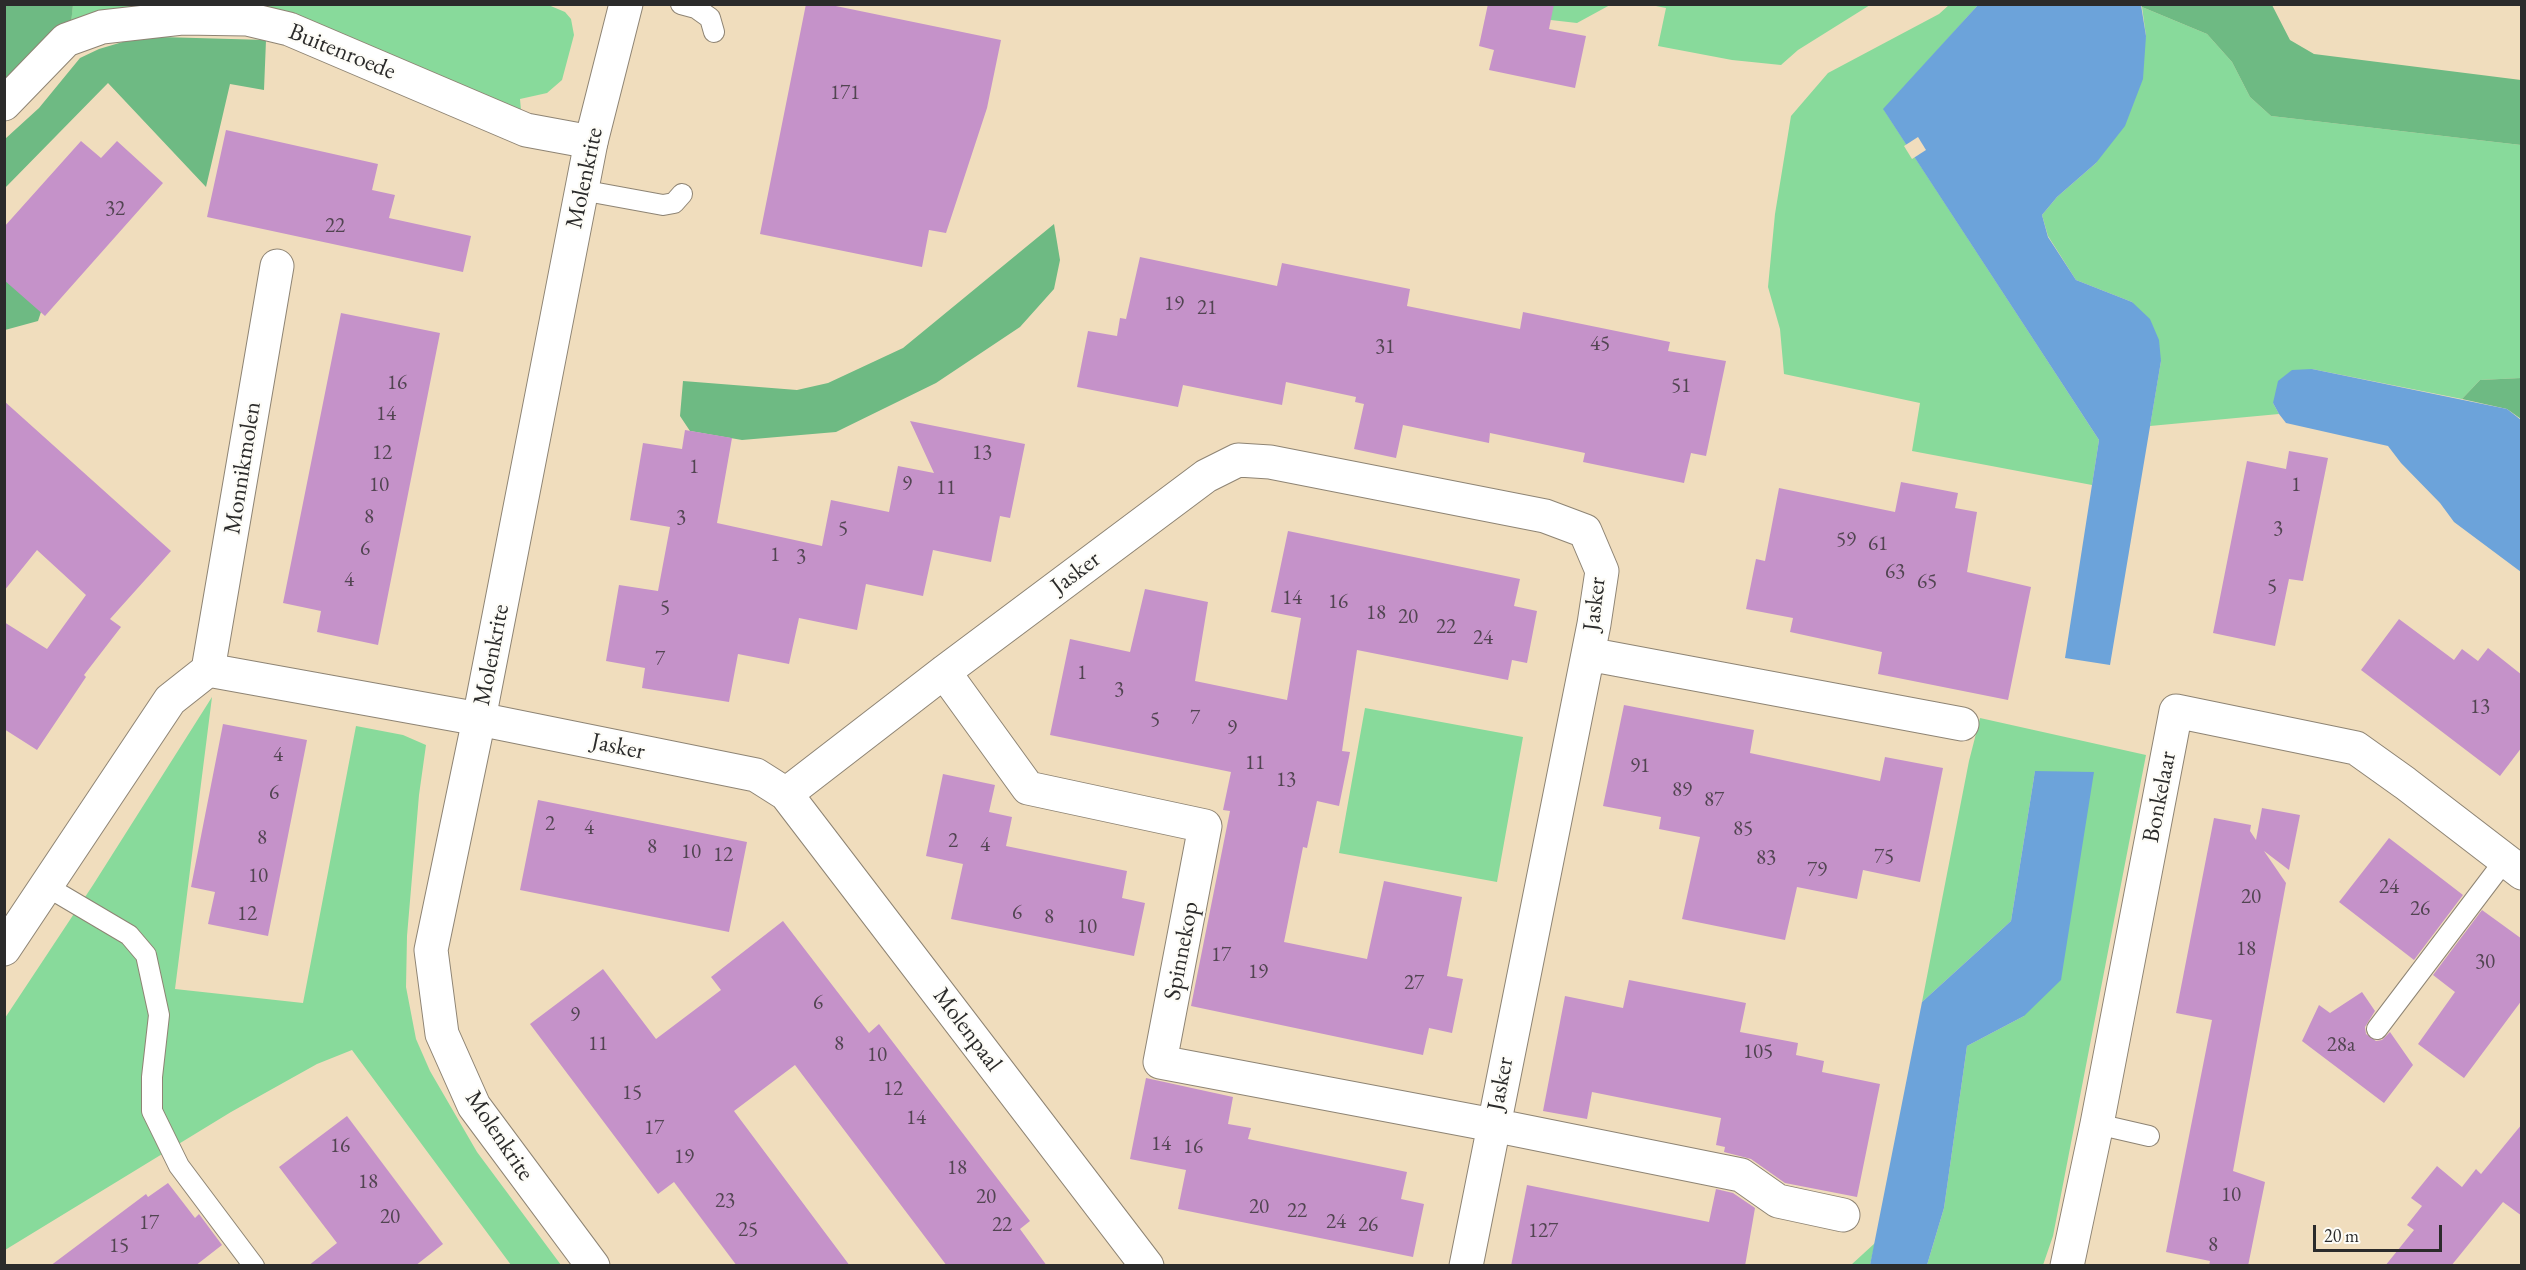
<!DOCTYPE html>
<html>
<head>
<meta charset="utf-8">
<style>
	body { margin:0 }
	#map { position:relative; width:2526px; height:1270px; overflow:hidden; background:#f0ddbd; font-family:"EB Garamond",serif }
	canvas { display:block }
	.frame { position:absolute; inset:0; border:6px solid #2b2b2b; pointer-events:none }
	.scale { position:absolute; left:2313px; top:1225px; width:129px; height:27px; box-sizing:border-box; border:3px solid #2b2b2b; border-top:0; padding-left:8px; font-size:18px; line-height:21px; white-space:nowrap; color:#2b2b2b; -webkit-text-stroke:4px #fdfcf7; paint-order:stroke }
</style>
</head>
<body>
<div id="map">
<canvas width="2526" height="1270"></canvas>
<div class="frame"></div>
<div class="scale">20 m</div>
</div>
<script>
const context = document.querySelector('canvas').getContext('2d');
context.lineJoin = 'round';
function paint(path, color) {
  context.fillStyle = color;
  context.fill(path, 'evenodd');
}
function poly(rows) {
  const path = new Path2D();
  for (const r of rows) {
    path.moveTo(r[0], r[1]);
    for (let i = 2; i < r.length; i += 2) path.lineTo(r[i], r[i + 1]);
  }
  return path;
}
function strokePath(path, color, width, dash) {
  context.strokeStyle = color;
  context.lineWidth = width;
  context.lineCap = dash ? 'butt' : 'round';
  context.setLineDash(dash || []);
  context.stroke(path);
}
function label(font, color, halo, rows, align = 'center') {
  context.font = font + ' "EB Garamond",serif';
  context.lineWidth = 4.5;
  context.setLineDash([]);
  context.textBaseline = 'middle';
  context.strokeStyle = halo;
  context.fillStyle = color;
  for (const [text, x, y, turn = 0] of rows) {
    context.save();
    context.translate(x, y);
    context.rotate((+turn || 0) * Math.PI / 180);
    context.textAlign = isNaN(turn) ? turn : align;
    if (halo) context.strokeText(text, 0, 0);
    context.fillText(text, 0, 0);
    context.restore();
  }
}
const green = poly([
	[73,4,546,4,565,12,571,19,574,35,562,80,547,93,520,99,521,110,514,111,292,18,70,33],
	[1543,5,1610,5,1577,23,1542,19],
	[1651,5,1870,5,1798,50,1781,65,1732,60,1658,46,1666,8],
	[1949,5,1978,5,1884,110,2099,440,2092,485,1912,451,1920,403,1784,374,1780,329,1768,287,1775,214,1791,116,1828,73,1939,14],
	[2142,7,2207,34,2232,62,2250,97,2271,116,2521,145,2521,378,2480,380,2462,399,2312,369,2273,403,2279,414,2150,426,2161,361,2132,302,2076,280,2048,236,2042,215,2057,197,2096,163,2146,36],
	[212,697,175,989,303,1003,356,726,403,735,426,745,419,795,407,936,406,987,416,1039,430,1071,477,1152,561,1265,511,1265,352,1050,317,1064,231,1112,5,1250,5,1018,93,885],
	[1365,708,1523,737,1497,882,1339,853],
	[1980,718,2146,755,2053,1236,2043,1265,1927,1265,1944,1208,1967,1046,2024,1016,2035,771,2011,921,1922,1002,1969,761],
	[1875,1243,1870,1265,1851,1265]
]);
const forest = poly([
	[5,5,73,5,70,33,5,85],
	[2141,5,2272,5,2290,40,2314,54,2521,80,2521,145,2271,116,2250,97,2232,62,2207,34,2142,7],
	[161,37,266,40,264,90,230,84,206,187,108,83,5,188,5,139,39,108,80,58,99,49,126,41],
	[1054,224,1060,260,1054,289,1020,327,936,383,836,432,742,440,690,431,680,416,683,381,797,390,828,383,903,348],
	[4,261,43,306,38,321,5,330],
	[2521,378,2521,419,2507,409,2462,399,2480,380]
]);
const water = poly([
	[1978,5,2141,5,2146,36,2143,79,2125,126,2096,163,2057,197,2042,215,2048,237,2076,280,2132,302,2150,319,2159,340,2161,361,2110,665,2065,658,2099,440,1883,109],
	[2312,369,2507,409,2521,420,2521,572,2454,522,2440,503,2401,463,2388,446,2286,423,2279,414,2273,403,2278,381,2292,370],
	[2035,771,2094,772,2061,980,2024,1016,1967,1046,1944,1208,1927,1265,1870,1265,1922,1002,2011,921]
]);
const pier = poly([
	[1918,137,1926,150,1912,159,1904,146]
]);
const building = poly([
	[806,4,826,4,1001,40,987,108,946,233,929,230,922,267,760,234],
	[1488,4,1554,4,1549,29,1586,36,1575,88,1489,70,1494,50,1479,46],
	[226,130,378,164,372,190,395,195,389,218,471,236,463,272,207,217],
	[81,141,101,158,117,141,163,183,45,316,4,280,4,227],
	[1140,257,1277,286,1282,263,1410,289,1407,306,1520,329,1523,312,1670,342,1668,351,1726,361,1706,456,1691,453,1684,483,1583,462,1585,453,1490,433,1489,443,1403,425,1396,458,1354,449,1364,404,1355,402,1356,397,1286,382,1282,405,1183,385,1178,407,1077,387,1088,331,1117,336,1120,318,1126,319],
	[341,313,440,333,378,645,317,632,321,611,283,603],
	[4,401,171,551,110,619,121,627,84,675,86,677,37,750,4,729,4,622,47,649,86,595,37,550,4,591],
	[910,421,1025,444,1010,518,1000,516,991,562,933,550,923,596,866,584,857,630,799,618,789,664,738,654,729,702,642,688,645,668,606,661,619,585,658,591,670,527,630,520,643,443,682,449,685,430,732,438,717,523,822,546,831,500,889,512,898,466,934,473],
	[2289,451,2328,458,2303,581,2289,579,2275,646,2213,633,2247,461,2286,469],
	[1901,482,1958,493,1955,508,1977,512,1967,572,2031,587,2008,700,1878,674,1882,652,1790,632,1793,618,1746,609,1756,559,1765,561,1779,488,1895,512],
	[1288,531,1520,579,1514,606,1537,611,1527,663,1512,660,1508,680,1357,650,1342,751,1350,752,1339,806,1317,801,1307,848,1303,847,1284,942,1367,959,1384,881,1462,897,1447,976,1463,979,1452,1033,1429,1028,1423,1055,1191,1006,1230,811,1223,810,1231,772,1050,735,1070,639,1130,652,1145,589,1208,602,1195,681,1287,700,1301,618,1271,612],
	[2399,619,2454,660,2462,649,2478,661,2488,648,2522,675,2522,747,2500,776,2361,670],
	[1624,705,1754,730,1750,753,1880,781,1885,757,1943,768,1920,882,1863,870,1857,899,1797,887,1785,940,1682,919,1700,837,1659,829,1661,817,1603,806],
	[223,724,307,740,268,936,208,924,215,892,191,887],
	[943,774,995,785,989,812,1012,817,1006,846,1127,871,1122,898,1145,903,1134,956,951,919,963,864,926,856],
	[538,800,747,842,729,932,520,890],
	[2262,808,2300,815,2289,870,2264,851,2286,883,2233,1171,2265,1182,2248,1266,2209,1266,2210,1261,2166,1252,2212,1020,2176,1013,2214,818,2251,825,2250,831,2256,840],
	[2389,838,2463,895,2414,960,2339,902],
	[2482,910,2522,939,2522,1000,2464,1078,2418,1044,2455,992,2433,975],
	[783,921,869,1033,879,1024,987,1165,1030,1221,1020,1229,1047,1266,947,1266,795,1065,734,1111,850,1266,737,1266,674,1182,658,1194,530,1024,603,969,656,1039,721,990,711,977],
	[1629,980,1746,1003,1740,1032,1798,1043,1796,1055,1824,1061,1822,1072,1880,1084,1857,1197,1785,1183,1751,1159,1724,1152,1725,1147,1716,1145,1721,1118,1592,1092,1587,1119,1543,1111,1565,996,1623,1008],
	[2362,992,2375,1011,2365,1027,2366,1034,2376,1041,2382,1040,2390,1032,2413,1065,2384,1103,2302,1041,2319,1005,2330,1013],
	[1146,1078,1233,1097,1228,1124,1251,1128,1248,1139,1407,1172,1401,1199,1424,1204,1413,1257,1178,1209,1186,1170,1130,1159],
	[347,1116,443,1244,415,1266,308,1266,337,1243,279,1167],
	[2522,1124,2522,1216,2503,1202,2451,1266,2385,1266,2414,1230,2407,1225,2422,1206,2411,1198,2437,1166,2462,1187,2476,1169,2481,1174],
	[168,1183,195,1218,199,1214,222,1245,195,1266,50,1266,146,1194,148,1197],
	[1527,1185,1709,1222,1716,1189,1733,1193,1755,1208,1745,1266,1511,1266]
]);
const service = poly([
	[681,4,696,8,710,18,714,32],
	[581,190,663,205,674,203,682,194],
	[46,886,129,935,146,955,159,1015,152,1077,152,1111,179,1166,254,1266],
	[2377,1029,2505,860],
	[2097,1124,2149,1136]
]);
const minor = poly([
	[4,104,66,40,102,27,182,18,247,19,289,29,526,130,591,142],
	[1588,654,1962,724],
	[208,670,479,719,756,775,786,794,944,672,1206,476,1238,460,1270,462,1545,516,1585,531,1602,571,1594,624,1466,1266],
	[944,672,1028,788,1205,826,1160,1062,1493,1125,1741,1175,1778,1201,1843,1215],
	[786,794,1147,1266],
	[4,949,170,700,208,670,277,266],
	[2067,1266,2097,1124,2176,711,2356,748,2405,783,2522,873]
]);
const tertiary = poly([
	[593,1266,474,1106,442,1034,431,950,479,719,591,142,626,4]
]);
const numberNames = [
	["171",845,93],
	["32",115,209],
	["22",335,226],
	["19",1174,304],
	["21",1207,308],
	["45",1600,344],
	["31",1385,347],
	["16",397,383],
	["51",1681,386],
	["14",386,414],
	["12",382,453],
	["13",982,453],
	["1",694,467],
	["9",907,484],
	["10",379,485],
	["1",2296,485],
	["11",946,488],
	["8",369,517],
	["3",681,518],
	["5",843,529],
	["3",2278,529],
	["59",1846,540],
	["61",1878,544],
	["6",365,549],
	["1",775,555],
	["3",801,557],
	["63",1895,572],
	["4",349,580],
	["65",1927,582],
	["5",2272,587],
	["14",1292,598],
	["16",1338,602],
	["5",665,608],
	["18",1376,613],
	["20",1408,617],
	["22",1446,627],
	["24",1483,638],
	["7",660,659],
	["1",1082,673],
	["3",1119,690],
	["13",2480,707],
	["7",1195,718],
	["5",1155,720],
	["9",1232,728],
	["4",278,755],
	["11",1255,763],
	["91",1640,766],
	["13",1286,780],
	["89",1682,790],
	["6",274,793],
	["87",1714,800],
	["2",550,824],
	["4",589,828],
	["85",1743,829],
	["8",262,838],
	["2",953,841],
	["4",985,845],
	["8",652,847],
	["10",691,852],
	["12",723,855],
	["75",1884,857],
	["83",1766,858],
	["79",1817,870],
	["10",258,876],
	["24",2389,887],
	["20",2251,897],
	["26",2420,909],
	["6",1017,913],
	["12",247,914],
	["8",1049,917],
	["10",1087,927],
	["18",2246,949],
	["17",1221,955],
	["30",2485,962],
	["19",1258,972],
	["27",1414,983],
	["6",818,1003],
	["9",575,1015],
	["11",598,1044],
	["8",839,1044],
	["28a",2341,1045],
	["105",1758,1052],
	["10",877,1055],
	["12",893,1089],
	["15",632,1093],
	["14",916,1118],
	["17",654,1128],
	["14",1161,1144],
	["16",340,1146],
	["16",1193,1147],
	["19",684,1157],
	["18",957,1168],
	["18",368,1182],
	["10",2231,1195],
	["20",986,1197],
	["23",725,1201],
	["20",1259,1207],
	["22",1297,1211],
	["20",390,1217],
	["24",1336,1222],
	["17",149,1223],
	["22",1002,1225],
	["26",1368,1225],
	["25",748,1230],
	["127",1543,1231],
	["8",2213,1245],
	["15",119,1246]
];
const streetNames = [
	["Buitenroede",342,52,22],
	["Molenkrite",585,178,-78],
	["Monnikmolen",243,468,-81],
	["Jasker",1076,573,-37],
	["Jasker",1595,604,-83],
	["Molenkrite",492,655,-79],
	["Jasker",618,747,12],
	["Bonkelaar",2160,797,-79],
	["Spinnekop",1182,951,-79],
	["Molenpaal",967,1030,53],
	["Jasker",1501,1084,-79],
	["Molenkrite",499,1136,56]
];
paint(green, '#88da9b');
paint(forest, '#6eba83');
paint(water, '#6ca3da');
paint(pier, '#f0ddbd');
paint(building, '#c592c9');
strokePath(service, '#8e8474', 22);
strokePath(minor, '#8e8474', 35);
strokePath(tertiary, '#8e8474', 35);
strokePath(service, '#fff', 20);
strokePath(minor, '#fff', 33);
strokePath(tertiary, '#fff', 33);
label('21px', '#524552', null, numberNames);
label('24px', '#2b2b2b', '#fdfcf7', streetNames);
</script>
</body>
</html>
